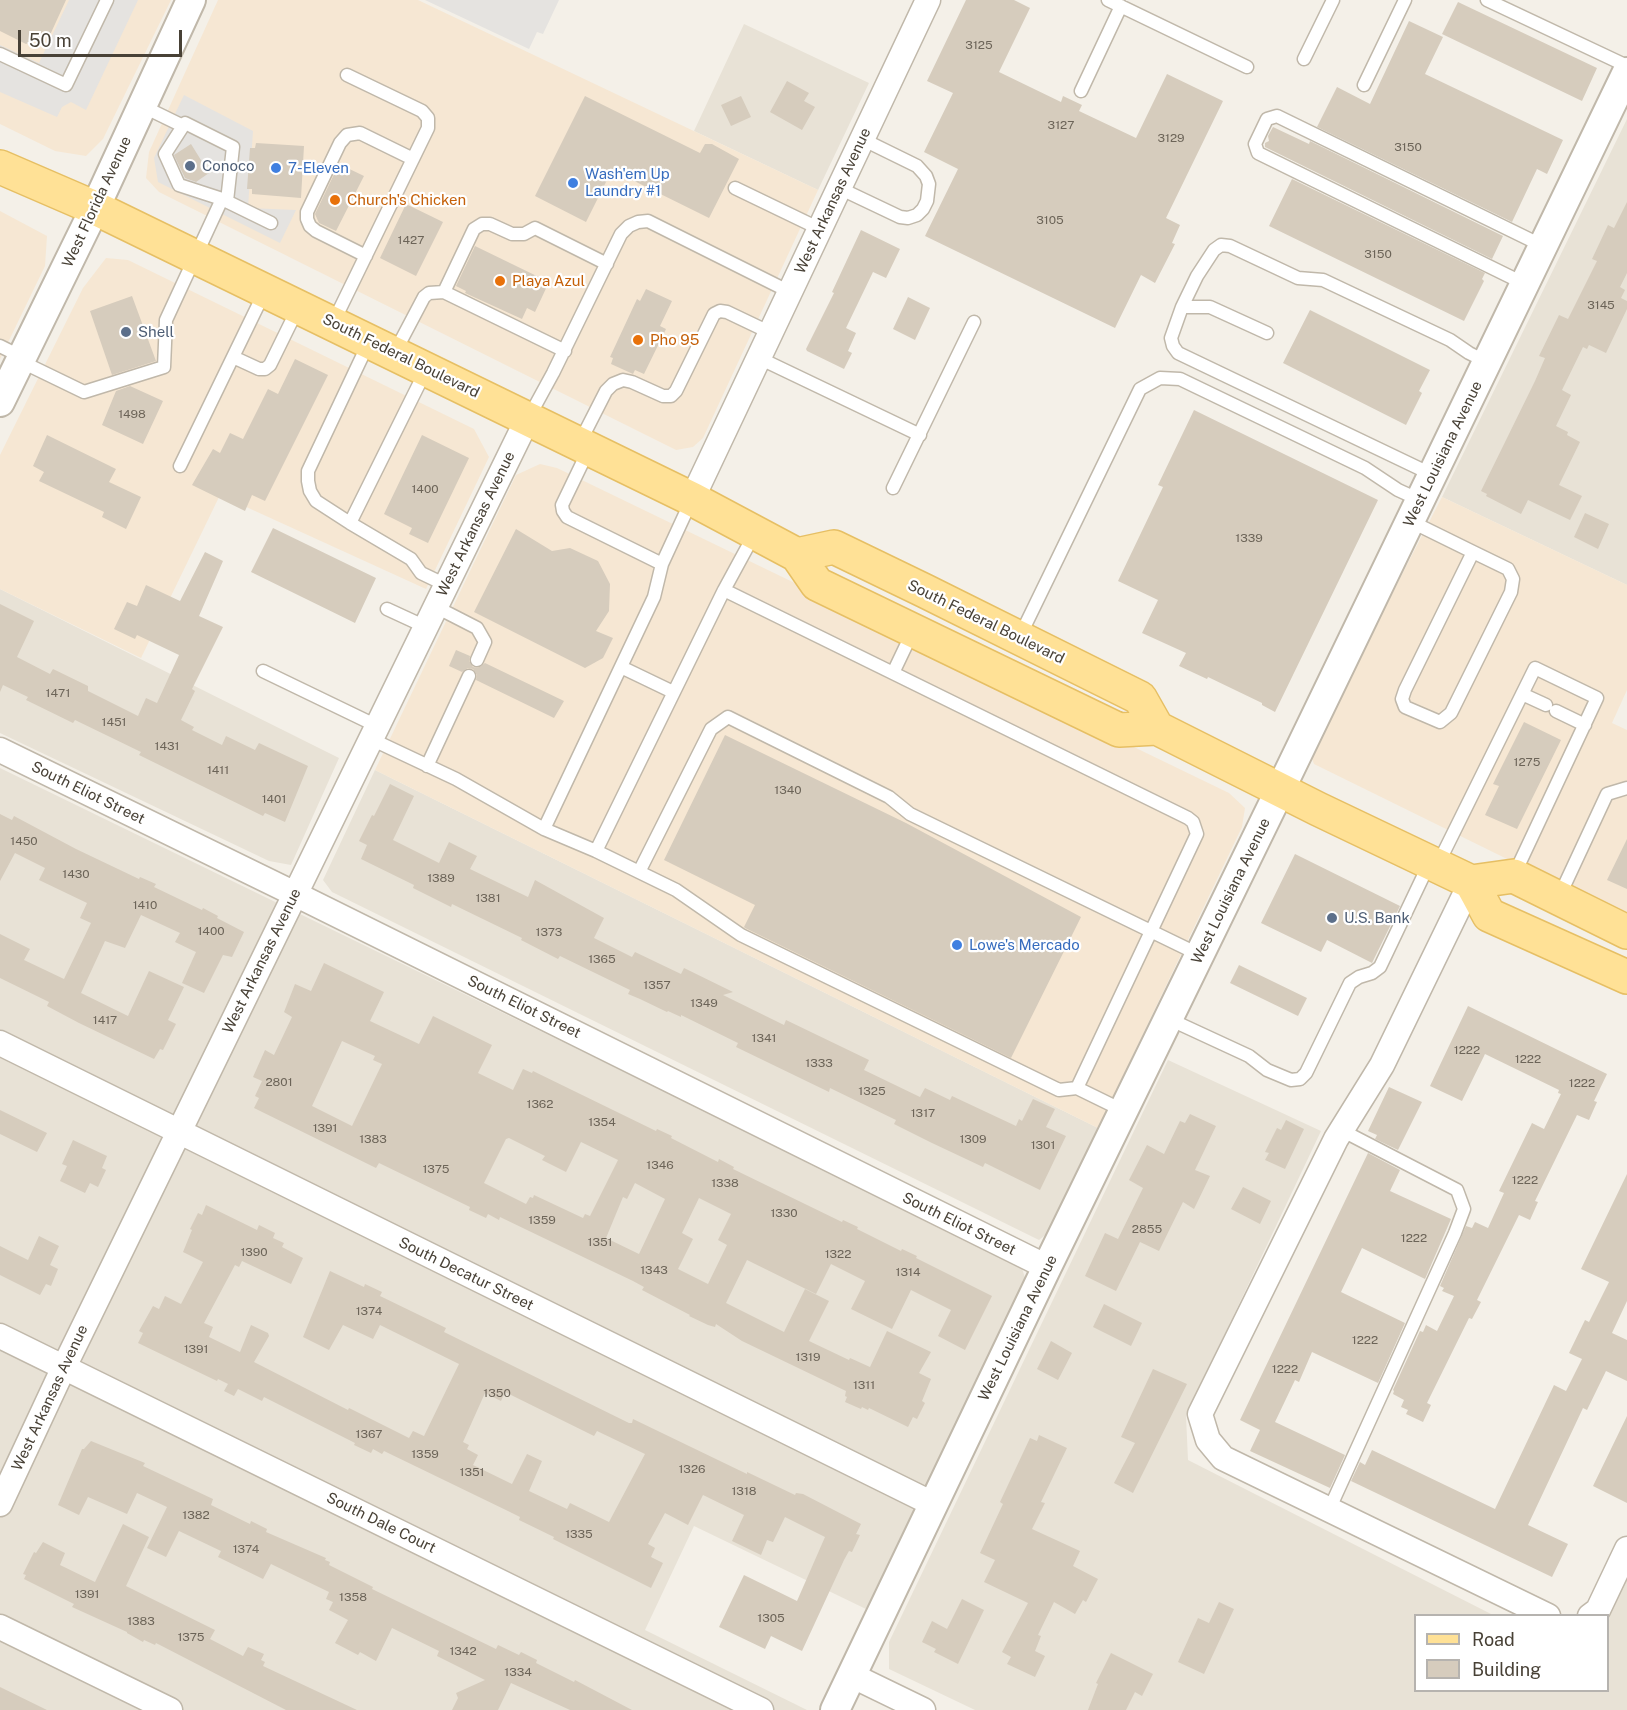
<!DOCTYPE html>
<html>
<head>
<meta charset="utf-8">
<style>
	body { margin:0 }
	#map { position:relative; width:1627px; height:1710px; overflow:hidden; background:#f4f0e8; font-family:"Public Sans",sans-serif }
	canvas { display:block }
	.legend { position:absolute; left:1414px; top:1614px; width:195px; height:78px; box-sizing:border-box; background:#fff; border:2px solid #b6b3af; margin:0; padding:8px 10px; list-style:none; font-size:18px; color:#484136 }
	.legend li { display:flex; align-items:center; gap:12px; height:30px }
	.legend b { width:30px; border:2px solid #b6b3af }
	.scale { position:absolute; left:18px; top:30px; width:164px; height:27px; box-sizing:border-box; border:3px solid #484136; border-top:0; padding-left:8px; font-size:18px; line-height:21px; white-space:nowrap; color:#484136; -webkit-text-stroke:4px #fff; paint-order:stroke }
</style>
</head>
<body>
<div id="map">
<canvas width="1627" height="1710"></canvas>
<ul class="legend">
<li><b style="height:8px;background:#ffe196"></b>Road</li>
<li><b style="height:16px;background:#d6ccbd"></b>Building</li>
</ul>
<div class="scale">50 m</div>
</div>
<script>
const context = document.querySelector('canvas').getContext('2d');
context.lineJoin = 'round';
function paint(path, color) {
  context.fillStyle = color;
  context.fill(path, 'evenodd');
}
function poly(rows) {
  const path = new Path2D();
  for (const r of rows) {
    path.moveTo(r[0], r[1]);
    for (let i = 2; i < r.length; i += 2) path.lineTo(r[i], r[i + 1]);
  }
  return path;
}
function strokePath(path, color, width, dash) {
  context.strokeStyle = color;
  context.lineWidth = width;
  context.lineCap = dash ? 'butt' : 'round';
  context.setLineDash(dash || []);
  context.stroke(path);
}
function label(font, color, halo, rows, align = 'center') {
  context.font = font + ' "Public Sans",sans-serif';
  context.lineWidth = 4.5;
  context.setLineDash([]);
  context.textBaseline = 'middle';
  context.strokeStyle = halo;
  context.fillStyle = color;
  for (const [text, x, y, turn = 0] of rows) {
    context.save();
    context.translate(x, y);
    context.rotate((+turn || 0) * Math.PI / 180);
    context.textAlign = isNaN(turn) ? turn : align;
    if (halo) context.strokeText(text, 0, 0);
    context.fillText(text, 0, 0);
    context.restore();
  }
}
const residential = poly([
	[744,24,869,83,818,190,694,131],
	[1627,119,1627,585,1442,497],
	[0,589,339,758,291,865,269,861,0,733],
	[0,768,1021,1265,1025,1278,866,1609,694,1526,645,1630,807,1710,0,1710],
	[375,770,1098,1128,1049,1232,1039,1240,332,892,323,880],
	[1168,1060,1321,1131,1186,1416,1188,1460,1493,1615,1416,1616,1416,1690,1608,1690,1608,1616,1627,1565,1627,1710,975,1710,889,1669,889,1642]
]);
const commercial = poly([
	[0,0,171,0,103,139,86,156,55,151,0,124],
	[218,0,418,0,818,190,703,438,693,447,676,450,159,192,146,178,149,152],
	[0,211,47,236,45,266,0,359],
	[106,258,128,260,474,429,489,457,426,589,220,495,141,658,0,589,0,455,83,288],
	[540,464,557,468,1229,793,1245,808,1242,827,1098,1128,375,770,516,475],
	[1442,497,1627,585,1627,690,1612,723,1627,730,1627,918,1314,764,1311,756,1319,735]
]);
const parking = poly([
	[69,0,138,0,86,110,71,102,62,107,57,117,0,92,0,45,39,63],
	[425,0,559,0,543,34,537,32,529,49],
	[184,95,253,131,248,208,296,210,280,243,158,182,154,158]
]);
const building = poly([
	[0,0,66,0,50,35,26,44,0,31],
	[966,0,1014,0,1030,8,999,72,1061,102,1063,96,1082,105,1079,111,1136,138,1167,74,1223,101,1166,218,1180,225,1172,243,1175,244,1155,283,1141,275,1115,328,925,236,958,169,924,152,953,93,927,81],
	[1458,2,1597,68,1582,101,1442,34],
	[1409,21,1443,37,1425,74,1563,140,1547,174,1537,169,1512,222,1317,127,1337,87,1370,104],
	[787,81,809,93,804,101,815,107,802,130,770,112],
	[585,96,700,153,705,144,712,144,739,159,709,218,612,170,586,222,535,196],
	[741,96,751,117,731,126,721,105],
	[1273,127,1309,144,1310,141,1503,236,1492,259,1265,147,1265,143,1269,141,1268,136],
	[256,143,304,146,301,198,252,194,252,189,247,189,250,148,255,148],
	[191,144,209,173,196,182,185,178,174,155],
	[339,164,364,176,336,231,319,223,315,214],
	[1292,179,1485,273,1482,279,1484,281,1464,321,1269,226],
	[1627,202,1627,273,1620,287,1625,290,1621,298,1627,301,1627,309,1606,353,1589,345,1587,349,1583,347,1562,390,1571,395,1556,426,1568,432,1567,435,1580,442,1559,485,1582,496,1570,520,1528,500,1521,514,1486,496,1487,494,1481,491,1535,381,1545,358,1539,356,1559,315,1568,319,1597,261,1592,259,1608,225,1614,228],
	[406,204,443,222,416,276,380,258],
	[861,230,900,249,886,278,873,272,846,328,856,333,848,351,852,353,844,369,807,351,806,349,834,293,832,292],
	[475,246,549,282,535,312,527,308,522,319,465,293,466,291,456,286],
	[646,289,672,301,660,326,666,329,644,374,635,370,633,374,611,364,613,358,610,357,637,299,640,301],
	[132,296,156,361,112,375,90,311],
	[908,297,930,308,915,340,893,329],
	[1310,310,1430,370,1419,391,1422,393,1406,425,1283,363],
	[295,359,328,375,265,501,252,495,245,511,192,485,213,449,220,453,230,433,243,439,268,389,278,394],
	[130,386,163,401,143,444,102,425,116,391],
	[1194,410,1378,500,1275,712,1262,705,1262,703,1208,677,1207,679,1179,666,1186,653,1142,633,1158,600,1118,581,1163,487,1158,485],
	[47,435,116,469,109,482,141,497,126,529,102,517,104,512,39,481,44,472,33,466],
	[422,435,469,458,428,543,409,534,412,528,384,514],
	[1585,513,1609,524,1598,549,1574,537],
	[273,528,376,578,355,623,251,572],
	[516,529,552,551,570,548,598,561,610,584,609,611,596,631,613,638,603,658,585,668,474,612],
	[205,552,223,561,199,616,223,627,192,689,195,691,181,720,194,727,192,730,222,745,226,736,255,750,259,743,308,766,285,822,265,813,263,816,139,755,141,752,75,720,73,723,26,700,28,697,3,685,0,692,0,604,34,621,17,657,50,674,53,669,88,686,88,691,138,716,146,698,157,703,179,655,137,635,135,639,114,629,127,602,137,606,146,585,180,601],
	[456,650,470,656,469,661,473,667,478,668,485,663,564,701,554,718,476,680,477,675,473,669,468,668,462,672,449,666],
	[1524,722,1561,740,1517,829,1485,815,1499,786,1493,784],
	[725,735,906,823,1081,917,1011,1058,745,928,744,927,755,905,664,860],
	[390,784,414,796,393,840,439,863,449,842,477,856,470,869,528,897,535,880,604,918,594,938,632,957,635,952,681,974,684,968,733,992,723,995,784,1025,786,1020,869,1060,864,1070,920,1097,925,1088,950,1100,952,1096,1016,1126,1019,1119,1022,1121,1033,1099,1055,1109,1046,1127,1066,1136,1040,1190,985,1163,983,1167,932,1143,894,1124,896,1120,830,1088,829,1092,736,1047,738,1043,681,1015,681,1017,668,1011,667,1012,640,999,628,994,630,990,560,956,558,959,521,940,522,938,452,904,451,907,413,888,414,885,361,859,367,845,359,841,372,815,374,816],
	[0,814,12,820,14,816,76,849,139,879,140,877,156,884,154,887,202,910,203,908,218,916,217,918,244,932,232,957,223,955,204,993,182,983,196,952,175,942,180,933,141,915,125,948,105,941,81,993,128,1016,149,971,184,987,168,1020,176,1024,163,1050,160,1049,154,1059,79,1023,47,1006,49,1002,0,978,0,934,30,949,24,960,64,979,91,923,80,918,87,903,39,880,45,868,15,853,0,881],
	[1627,839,1627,889,1607,880],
	[1295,854,1400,906,1372,963,1327,940,1321,952,1261,923],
	[324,963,384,992,370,1021,419,1044,433,1016,492,1045,478,1073,513,1090,523,1069,532,1073,533,1071,656,1131,657,1129,672,1136,671,1138,718,1162,719,1159,734,1167,733,1169,842,1222,843,1220,858,1227,857,1229,901,1251,902,1249,917,1256,916,1258,992,1296,965,1350,938,1336,951,1310,911,1290,892,1329,851,1309,865,1281,831,1264,816,1294,747,1260,726,1303,784,1332,805,1289,829,1301,809,1341,849,1360,850,1358,870,1367,887,1331,931,1352,919,1373,931,1379,922,1401,925,1403,917,1419,913,1417,908,1427,869,1408,868,1410,862,1407,861,1409,845,1402,847,1397,845,1396,846,1391,742,1341,716,1324,715,1327,708,1325,689,1316,690,1315,642,1290,644,1287,633,1281,500,1217,499,1220,488,1214,486,1218,469,1210,470,1207,379,1163,376,1168,254,1108,259,1098,255,1096,262,1081,253,1077,265,1050,274,1055,292,1017,284,1012,295,984,311,991],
	[342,1041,375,1056,373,1060,382,1064,352,1126,312,1106],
	[509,1138,545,1156,542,1160,566,1172,581,1142,618,1160,590,1216,585,1214,583,1218,534,1195,533,1198,530,1197,526,1204,484,1183,506,1139],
	[635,1183,665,1199,639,1254,606,1238,623,1197,627,1199],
	[699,1198,731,1214,718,1240,727,1245,708,1284,678,1269,693,1239,682,1233],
	[1239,965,1307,998,1298,1016,1230,983],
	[1468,1006,1607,1074,1594,1101,1597,1102,1589,1120,1577,1115,1535,1201,1538,1202,1530,1220,1519,1215,1477,1300,1481,1302,1472,1319,1469,1318,1427,1403,1431,1405,1423,1422,1406,1414,1408,1410,1401,1407,1404,1400,1393,1394,1394,1391,1393,1390,1420,1331,1423,1332,1426,1325,1437,1331,1454,1296,1442,1291,1444,1288,1440,1286,1466,1226,1472,1228,1475,1222,1488,1228,1504,1193,1499,1191,1532,1123,1544,1129,1561,1094,1558,1093,1559,1090,1485,1054,1462,1101,1430,1086],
	[1389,1087,1422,1102,1398,1150,1375,1139,1377,1135,1368,1131],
	[0,1110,47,1133,37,1152,0,1134],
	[1190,1114,1216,1126,1195,1170,1210,1176,1194,1209,1183,1202,1159,1251,1140,1242,1116,1291,1085,1276,1105,1233,1118,1239,1143,1188,1129,1180,1147,1145,1164,1154,1180,1121,1185,1123],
	[1286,1120,1304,1129,1285,1169,1265,1160,1269,1153,1265,1152,1277,1128,1281,1130],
	[73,1140,107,1156,102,1168,106,1170,98,1187,90,1183,85,1193,60,1181,67,1166,62,1164],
	[1368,1153,1400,1170,1390,1191,1451,1219,1425,1279,1362,1248,1341,1292,1405,1323,1378,1383,1312,1352,1299,1382,1295,1380,1275,1422,1345,1455,1330,1488,1250,1451,1260,1430,1240,1420],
	[1627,1174,1627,1301,1612,1333,1627,1340,1627,1381,1606,1371,1587,1410,1583,1408,1528,1525,1568,1544,1552,1577,1351,1481,1360,1462,1365,1465,1372,1450,1495,1509,1554,1385,1566,1391,1582,1359,1569,1353,1585,1320,1589,1322,1609,1282,1581,1269],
	[1243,1187,1271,1201,1260,1224,1231,1209],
	[206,1205,257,1230,259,1225,275,1233,273,1238,284,1243,282,1247,303,1258,291,1284,242,1261,239,1267,235,1265,204,1323,213,1327,209,1337,240,1352,251,1325,268,1333,269,1336,254,1362,348,1410,349,1408,409,1438,413,1431,424,1436,459,1364,380,1325,373,1339,343,1325,329,1350,303,1337,330,1271,364,1287,365,1284,382,1292,380,1296,446,1328,444,1332,629,1423,632,1423,633,1419,747,1474,747,1472,795,1495,796,1493,803,1494,861,1524,856,1534,860,1535,852,1552,849,1551,844,1560,802,1651,771,1636,765,1649,719,1627,744,1575,797,1601,825,1537,785,1517,773,1542,767,1540,761,1555,732,1541,744,1515,703,1495,688,1525,665,1513,648,1544,655,1548,651,1557,663,1563,651,1588,553,1539,554,1537,519,1520,520,1517,510,1512,384,1451,382,1454,373,1449,371,1453,354,1445,355,1443,264,1397,262,1401,238,1389,234,1396,224,1391,228,1384,218,1379,217,1381,138,1343,143,1333,139,1331,153,1306,159,1309,165,1296,181,1304,203,1262,183,1252,192,1230,190,1229,198,1213,202,1215],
	[505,1392,594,1436,597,1431,645,1454,609,1522,570,1503,567,1509,529,1491,542,1461,527,1454,512,1484,473,1465,478,1455,467,1449,469,1445,463,1442,485,1393,501,1401],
	[39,1236,59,1246,50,1265,58,1269,51,1286,46,1284,40,1295,0,1275,0,1246,28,1260],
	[1104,1304,1142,1323,1131,1346,1093,1327],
	[1051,1341,1072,1353,1058,1380,1037,1369],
	[1153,1369,1187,1384,1133,1493,1114,1483,1135,1443,1121,1437],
	[1627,1416,1627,1503,1593,1486],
	[1039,1435,1067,1448,1041,1502,1045,1503,1032,1529,1080,1551,1073,1566,1098,1579,1086,1602,1083,1600,1075,1614,1054,1602,1038,1635,1041,1636,1035,1651,1045,1656,1035,1677,1007,1664,1011,1657,1002,1652,1028,1603,984,1582,995,1560,980,1553,1003,1504,1000,1502,1030,1438,1037,1441],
	[91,1441,145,1463,143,1466,213,1499,211,1505,250,1524,251,1521,267,1529,266,1532,326,1558,325,1560,330,1562,329,1565,373,1587,372,1589,496,1649,498,1645,519,1655,521,1652,537,1660,536,1663,574,1682,575,1680,632,1710,570,1710,511,1683,498,1710,452,1710,458,1698,456,1693,485,1680,437,1656,439,1651,392,1628,376,1661,360,1652,358,1655,335,1643,348,1620,329,1610,333,1602,326,1599,329,1592,271,1564,263,1579,218,1557,221,1551,179,1531,166,1557,147,1548,167,1507,137,1493,127,1514,88,1497,79,1515,58,1505,82,1449,84,1449],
	[123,1524,149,1537,126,1586,215,1630,210,1639,243,1656,248,1647,264,1654,261,1660,265,1662,263,1666,357,1710,286,1710,156,1643,155,1645,144,1640,143,1642,127,1633,127,1632,72,1607,74,1604,24,1579,26,1575,23,1574,34,1552,36,1553,43,1542,65,1553,60,1565,95,1582],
	[962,1599,984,1610,958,1664,934,1652,936,1649,922,1642,932,1621,947,1629],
	[1219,1602,1234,1609,1204,1674,1178,1662,1198,1618,1209,1623],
	[1111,1653,1153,1674,1142,1696,1135,1692,1126,1710,1088,1710,1098,1684,1096,1683],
	[0,1687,47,1710,0,1710]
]);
const service = poly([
	[1108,0,1247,67],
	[1487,0,1627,66],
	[0,54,66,85,107,0],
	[1304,59,1333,0],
	[1364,85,1405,0],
	[1081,91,1121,6],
	[142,106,183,126],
	[735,188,820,229],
	[839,188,900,217,908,218,917,215,923,209,927,201,929,184,926,176,917,166,862,139],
	[227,201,233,147,185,123,165,154,179,185,222,199,271,223],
	[366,256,316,231,310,226,307,219,307,212,340,143,347,135,360,133,413,159],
	[1525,284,1258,153,1255,144,1267,119,1277,116,1543,246],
	[444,292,474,229,482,224,490,224,512,234,524,234,535,228,607,264],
	[1182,307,1210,307,1267,333],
	[333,323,428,128,428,118,422,111,347,75],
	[0,346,22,357],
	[395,352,424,297,429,293,444,292,565,351],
	[233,357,259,369,265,369,270,365,298,308],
	[759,358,920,435],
	[20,361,84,392,164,367,166,320,222,199],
	[426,370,350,523,411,559,421,573,446,585],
	[529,417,553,373,621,234,629,226,638,222,648,221,790,292],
	[580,442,606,391,613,384,623,380,632,382,663,396,671,396,676,391,714,314,720,311,727,312,771,333],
	[589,449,562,505,563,511,567,517,662,564],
	[180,466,265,291],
	[1433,475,1178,353,1173,346,1171,338,1182,307,1197,276,1214,250,1221,245,1230,246,1298,278,1323,280,1450,340,1469,353,1487,362],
	[893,488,974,322],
	[1410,521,1473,552,1508,569,1513,579,1511,592,1451,713,1440,722,1405,707,1402,699,1405,690,1473,552],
	[350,523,316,501,310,491,308,481,308,471,369,342],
	[724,590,1188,818,1193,822,1197,834,1077,1088],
	[436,607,477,628,485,642,477,660],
	[387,609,426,627],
	[1020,636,1140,389,1160,378,1180,379,1365,468,1398,490,1420,500],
	[621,667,673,692],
	[263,671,377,726],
	[893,673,913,631],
	[1522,694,1546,705],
	[1556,711,1585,725],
	[371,739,456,779,544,829,596,851,676,890,741,935,1059,1090,1077,1088,1124,1111],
	[427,766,469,676],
	[544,829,654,597,662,564,692,499],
	[596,851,724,590,755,533],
	[1438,864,1535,668,1597,698,1514,875],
	[639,872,711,729,728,717,889,797,910,814,1200,955],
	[1559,897,1607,794,1627,788],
	[1169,1019,1249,1056,1267,1070,1291,1080,1300,1079,1306,1073,1350,983,1359,977,1372,973,1380,967,1429,864],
	[1329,1510,1455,1233,1464,1209,1457,1190,1341,1130]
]);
const minor = poly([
	[692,499,928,0],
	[0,750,295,894,1047,1267],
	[1471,882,1382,1065,1336,1139,1200,1414,1208,1440,1223,1458,1548,1616],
	[0,1043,933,1504],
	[0,1336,761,1710],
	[0,1504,64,1367,528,418],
	[1590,1616,1598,1610,1627,1549],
	[0,1627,170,1710],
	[853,1676,923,1710]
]);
const tertiary = poly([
	[0,402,95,208,191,0],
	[835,1710,1047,1267,1280,790,1627,72]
]);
const primary = poly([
	[0,167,95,208,692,499,797,555,817,584,1119,730,1157,728,1318,809,1471,882,1514,876,1627,932],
	[797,555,834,547,925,591,1140,698,1157,728],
	[1471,882,1489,915,1627,977]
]);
const markers = [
	[190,166,6,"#5c6f8a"],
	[276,168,6,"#3f7fe0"],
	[573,183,6,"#3f7fe0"],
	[335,200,6,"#e8710a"],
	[500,281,6,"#e8710a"],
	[126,332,6,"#5c6f8a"],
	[638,340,6,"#e8710a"],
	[1332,918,6,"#5c6f8a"],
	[957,945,6,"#3f7fe0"]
];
const numberNames = [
	["3125",979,45],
	["3127",1061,125],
	["3129",1171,138],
	["3150",1408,147],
	["3105",1050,220],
	["1427",411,240],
	["3150",1378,254],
	["3145",1601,305],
	["1498",132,414],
	["1400",425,489],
	["1339",1249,538],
	["1471",58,693],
	["1451",114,722],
	["1431",167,746],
	["1275",1527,762],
	["1411",218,770],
	["1340",788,790],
	["1401",274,799],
	["1450",24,841],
	["1430",76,874],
	["1389",441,878],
	["1381",488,898],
	["1410",145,905],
	["1400",211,931],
	["1373",549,932],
	["1365",602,959],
	["1357",657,985],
	["1349",704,1003],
	["1417",105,1020],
	["1341",764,1038],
	["1222",1467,1050],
	["1222",1528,1059],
	["1333",819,1063],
	["2801",279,1082],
	["1222",1582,1083],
	["1325",872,1091],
	["1362",540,1104],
	["1317",923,1113],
	["1354",602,1122],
	["1391",325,1128],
	["1383",373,1139],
	["1309",973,1139],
	["1301",1043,1145],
	["1346",660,1165],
	["1375",436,1169],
	["1222",1525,1180],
	["1338",725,1183],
	["1330",784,1213],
	["1359",542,1220],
	["2855",1147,1229],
	["1222",1414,1238],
	["1351",600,1242],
	["1390",254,1252],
	["1322",838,1254],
	["1343",654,1270],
	["1314",908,1272],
	["1374",369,1311],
	["1222",1365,1340],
	["1391",196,1349],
	["1319",808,1357],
	["1222",1285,1369],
	["1311",864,1385],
	["1350",497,1393],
	["1367",369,1434],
	["1359",425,1454],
	["1326",692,1469],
	["1351",472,1472],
	["1318",744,1491],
	["1382",196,1515],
	["1335",579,1534],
	["1374",246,1549],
	["1391",87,1594],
	["1358",353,1597],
	["1305",771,1618],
	["1383",141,1621],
	["1375",191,1637],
	["1342",463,1651],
	["1334",518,1672]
];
const serviceNames = [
	["Conoco",202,166],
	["Shell",138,332],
	["U.S. Bank",1344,918]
];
const shopNames = [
	["7-Eleven",288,168],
	["Wash'em Up",585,174],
	["Laundry #1",585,191],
	["Lowe's Mercado",969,945]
];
const foodNames = [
	["Church's Chicken",347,200],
	["Playa Azul",512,281],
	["Pho 95",650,340]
];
const streetNames = [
	["West Arkansas Avenue",833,201,-65],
	["West Florida Avenue",97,202,-65],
	["South Federal Boulevard",401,356,26],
	["West Louisiana Avenue",1443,454,-64],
	["West Arkansas Avenue",476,524,-64],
	["South Federal Boulevard",986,622,26],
	["South Eliot Street",88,793,26],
	["West Louisiana Avenue",1231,891,-64],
	["West Arkansas Avenue",262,961,-64],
	["South Eliot Street",524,1007,26],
	["South Eliot Street",959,1224,26],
	["South Decatur Street",466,1274,26],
	["West Louisiana Avenue",1018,1328,-64],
	["West Arkansas Avenue",50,1398,-65],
	["South Dale Court",381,1523,26]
];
paint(residential, '#e8e2d6');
paint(commercial, '#f6e7d3');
paint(parking, '#e5e3e0');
paint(building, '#d6ccbd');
strokePath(service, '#c0b8aa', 15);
strokePath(minor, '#c0b8aa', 27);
strokePath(tertiary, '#c0b8aa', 32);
strokePath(primary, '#e6bf64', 36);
strokePath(service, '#fff', 12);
strokePath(minor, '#fff', 24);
strokePath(tertiary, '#fff', 28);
strokePath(primary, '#ffe196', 33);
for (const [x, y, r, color] of markers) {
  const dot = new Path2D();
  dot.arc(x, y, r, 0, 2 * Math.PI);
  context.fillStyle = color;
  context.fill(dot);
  strokePath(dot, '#fff', 2);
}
label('12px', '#6c6458', null, numberNames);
label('15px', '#4e5e75', '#fff', serviceNames, 'left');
label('15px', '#366cbe', '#fff', shopNames, 'left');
label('15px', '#c56008', '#fff', foodNames, 'left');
label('15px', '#484136', '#fff', streetNames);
</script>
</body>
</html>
